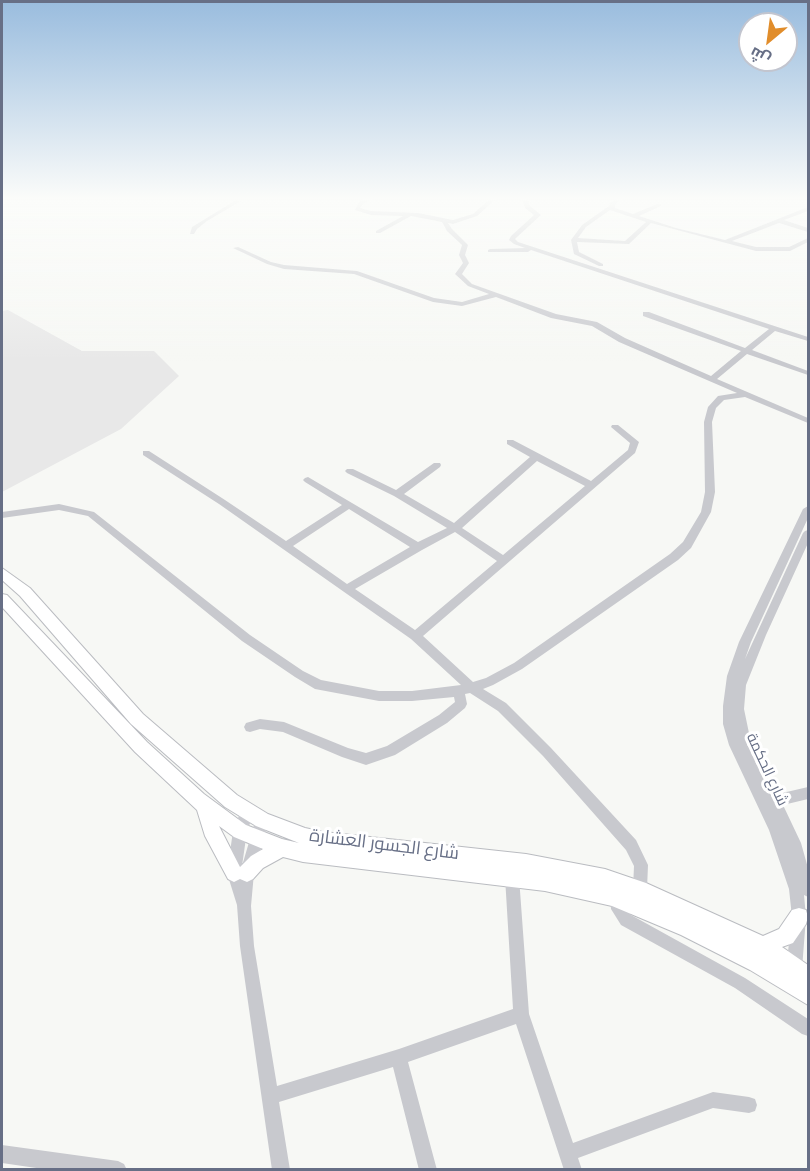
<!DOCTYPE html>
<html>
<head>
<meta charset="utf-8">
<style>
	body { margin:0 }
	#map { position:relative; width:810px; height:1171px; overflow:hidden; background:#f7f8f5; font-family:"Source Sans 3",Cairo,sans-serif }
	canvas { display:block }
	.frame { position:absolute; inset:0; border:3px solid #676f86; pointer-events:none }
	.north { position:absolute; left:738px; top:12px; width:60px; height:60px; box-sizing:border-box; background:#fff; border:2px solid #c2c5cf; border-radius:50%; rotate:209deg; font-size:16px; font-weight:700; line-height:24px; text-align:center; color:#676f86 }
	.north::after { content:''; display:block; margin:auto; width:21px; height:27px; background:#e18d2b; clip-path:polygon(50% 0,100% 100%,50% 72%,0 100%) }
</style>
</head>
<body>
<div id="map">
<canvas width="810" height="1171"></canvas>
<div class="frame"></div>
<div class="north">ش</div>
</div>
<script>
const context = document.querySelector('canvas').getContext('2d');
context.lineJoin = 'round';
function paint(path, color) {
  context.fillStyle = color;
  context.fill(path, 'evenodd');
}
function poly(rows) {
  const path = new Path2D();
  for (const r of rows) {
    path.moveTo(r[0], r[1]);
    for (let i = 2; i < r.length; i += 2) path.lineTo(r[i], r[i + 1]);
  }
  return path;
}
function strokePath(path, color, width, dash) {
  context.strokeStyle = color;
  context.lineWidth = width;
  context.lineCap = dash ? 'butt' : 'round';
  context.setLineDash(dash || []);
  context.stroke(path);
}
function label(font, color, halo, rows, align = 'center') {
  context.font = font + ' "Source Sans 3",Cairo,sans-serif';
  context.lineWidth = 6;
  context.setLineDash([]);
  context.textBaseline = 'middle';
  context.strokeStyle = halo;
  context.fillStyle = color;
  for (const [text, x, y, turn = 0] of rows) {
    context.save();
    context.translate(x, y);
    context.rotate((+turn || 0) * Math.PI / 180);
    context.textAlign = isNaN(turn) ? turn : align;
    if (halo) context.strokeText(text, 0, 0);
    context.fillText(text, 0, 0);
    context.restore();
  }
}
const built = poly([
	[8,310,82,351,154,351,179,376,121,429,2,492,2,311]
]);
const minor = poly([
	[369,197,376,197,363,204,360,208,371,211,418,213,453,220,473,214,492,197,498,197,477,216,453,224,448,223,452,229,468,245,465,255,469,263,462,274,472,284,556,314,597,322,625,338,711,376,741,351,643,316,643,312,649,312,745,348,769,329,531,250,528,252,488,252,488,250,490,249,525,248,514,244,509,240,511,236,534,215,525,208,521,197,527,197,530,206,541,215,516,238,515,239,518,242,808,337,808,341,775,331,752,350,808,371,808,375,747,354,717,379,808,418,808,423,745,397,724,400,716,408,712,422,715,492,711,512,691,548,678,560,522,669,493,685,483,689,506,703,551,748,636,840,648,865,647,889,645,894,640,896,635,894,633,889,634,866,626,850,543,756,498,711,470,693,465,694,467,704,465,708,447,723,395,755,366,765,342,757,283,732,260,729,250,732,246,731,244,727,246,723,260,719,284,722,348,748,366,753,387,746,439,715,455,702,454,697,412,701,379,701,315,689,295,677,242,641,88,516,59,510,2,518,2,512,59,504,94,512,250,635,303,671,321,680,379,691,412,691,461,685,411,639,219,504,143,455,143,451,149,451,225,500,286,541,342,505,305,482,303,480,305,478,308,477,418,542,447,528,394,496,347,473,345,471,347,469,353,469,396,490,434,463,440,463,441,465,440,467,404,494,454,523,530,457,507,444,507,440,513,440,591,481,628,450,630,443,611,427,612,425,618,425,639,442,635,453,423,636,473,682,486,678,514,663,670,554,683,542,701,512,705,492,704,422,708,407,718,396,737,393,619,342,592,326,551,318,496,297,462,306,433,302,354,274,284,269,267,264,233,248,238,247,271,262,284,265,357,271,434,298,462,302,489,294,468,286,455,274,463,263,459,255,462,245,447,231,442,222,411,216,380,233,376,233,376,231,403,216,371,215,355,210,359,202,369,197],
	[537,461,585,486,503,555,462,528,537,461],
	[349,509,410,547,347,584,293,546,349,509],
	[455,532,497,561,415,630,355,589,422,550,455,532],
	[618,197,624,197,615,205,615,208,633,214,657,204,661,204,661,206,639,216,676,228,725,240,808,207,808,211,784,220,808,228,808,232,779,223,732,241,756,247,789,247,808,238,808,242,790,251,756,251,651,223,629,244,577,242,579,252,603,264,603,266,599,266,574,254,571,240,582,225,609,206,610,203,618,197],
	[610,210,646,222,625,241,578,238,586,227,610,210],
	[236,200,241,201,207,221,197,229,194,234,190,234,192,227,236,200],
	[808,506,808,518,751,642,745,659,803,533,805,531,808,530,808,543,766,635,746,685,744,709,750,738,778,794,808,787,808,799,783,805,801,843,808,868,808,897,804,895,806,917,802,969,799,974,794,977,789,974,786,969,792,917,789,889,769,830,729,745,723,724,723,706,727,676,739,642,803,509,808,506],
	[247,807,252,808,254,813,247,831,242,866,257,815,262,814,267,815,269,820,254,873,251,906,254,946,277,1086,399,1049,513,1009,505,877,507,872,512,870,517,872,519,877,529,1014,573,1143,713,1092,749,1097,755,1099,757,1105,755,1111,749,1113,713,1108,578,1158,582,1170,564,1170,516,1024,408,1062,437,1170,419,1170,393,1067,279,1102,290,1170,272,1170,240,946,237,905,227,873,233,831,242,808,247,807],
	[617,891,622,893,625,906,631,915,745,978,808,1019,808,1036,802,1034,735,988,621,925,611,909,610,898,612,893,617,891],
	[2,1145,118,1161,124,1164,127,1170,50,1170,2,1163,2,1145]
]);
const major = poly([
	[2,568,30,588,143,714,237,795,268,814,305,828,324,832,526,854,605,869,646,883,763,936,779,929,792,910,799,908,806,910,808,917,806,924,793,943,782,947,808,965,808,1005,750,970,681,935,612,906,545,891,303,862,283,857,263,868,253,879,247,882,240,879,234,882,228,879,205,836,197,810,135,752,2,607,2,594,7,595,147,742,204,794,246,825,282,839,299,843,256,826,225,807,131,724,20,596,2,580,2,568],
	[219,826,234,837,263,849,251,856,240,867,219,826]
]);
const streetNames = [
	["شارع الحكمة",766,770,65]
];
const nearStreetnames = [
	["شارع الجسور العشارة",384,846,7]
];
paint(built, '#e8e8e8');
strokePath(major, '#babcc1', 2);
paint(minor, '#c8c9ce');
paint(major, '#fff');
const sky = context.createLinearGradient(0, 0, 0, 361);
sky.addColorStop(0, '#99bcde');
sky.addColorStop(0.55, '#fbfcfa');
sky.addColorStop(1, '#fbfcfa00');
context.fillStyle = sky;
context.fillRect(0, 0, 810, 361);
label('15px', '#676f86', '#fff', streetNames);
label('18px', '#676f86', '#fff', nearStreetnames);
</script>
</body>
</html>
